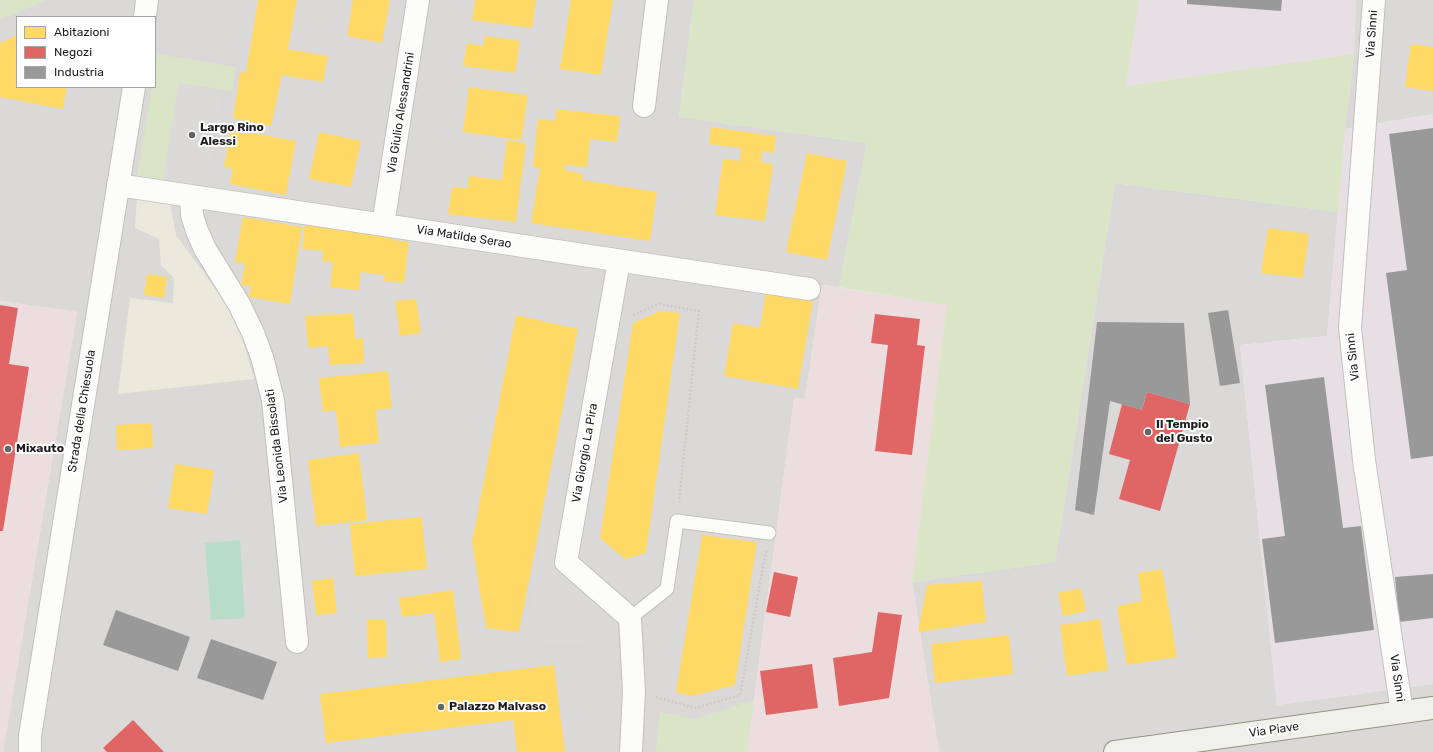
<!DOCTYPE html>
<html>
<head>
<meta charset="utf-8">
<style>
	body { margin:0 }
	#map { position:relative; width:1433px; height:752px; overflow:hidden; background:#ebe9e6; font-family:Rubik,sans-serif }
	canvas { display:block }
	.legend { position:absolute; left:16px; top:16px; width:140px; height:72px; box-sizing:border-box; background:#fff; border:1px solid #a5a5a5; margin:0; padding:5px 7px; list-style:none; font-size:12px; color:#1d1d1d }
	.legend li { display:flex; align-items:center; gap:8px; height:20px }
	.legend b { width:20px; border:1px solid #a5a5a5 }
</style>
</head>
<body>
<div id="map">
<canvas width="1433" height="752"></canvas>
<ul class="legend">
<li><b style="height:11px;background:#ffd966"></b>Abitazioni</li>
<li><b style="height:11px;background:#e06666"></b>Negozi</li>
<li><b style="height:11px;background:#999"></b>Industria</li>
</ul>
</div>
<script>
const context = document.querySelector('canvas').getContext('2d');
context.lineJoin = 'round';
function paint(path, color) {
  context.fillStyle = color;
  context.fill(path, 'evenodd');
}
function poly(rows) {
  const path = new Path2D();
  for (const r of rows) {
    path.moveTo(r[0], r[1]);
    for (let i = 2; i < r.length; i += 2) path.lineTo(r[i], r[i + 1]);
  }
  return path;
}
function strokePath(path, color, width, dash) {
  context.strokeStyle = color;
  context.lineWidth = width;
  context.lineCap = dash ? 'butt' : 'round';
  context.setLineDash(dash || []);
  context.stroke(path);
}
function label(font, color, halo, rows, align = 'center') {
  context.font = font + ' Rubik,sans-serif';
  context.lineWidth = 4;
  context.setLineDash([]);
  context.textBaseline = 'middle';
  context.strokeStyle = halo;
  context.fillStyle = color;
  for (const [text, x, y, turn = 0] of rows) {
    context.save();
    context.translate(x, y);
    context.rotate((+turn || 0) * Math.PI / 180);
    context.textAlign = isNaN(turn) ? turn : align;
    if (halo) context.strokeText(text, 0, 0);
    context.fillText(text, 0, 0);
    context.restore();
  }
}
const residential = poly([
	[46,0,694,0,679,117,867,143,839,287,822,285,805,399,794,398,747,752,3,752,77,312,0,301,0,19],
	[17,17,155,17,155,87,17,87],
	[1356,0,1433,0,1433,114,1345,129,1354,54],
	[1115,183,1338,212,1327,336,1240,345,1277,705,1433,684,1433,752,939,752,912,582,1055,562]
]);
const commercial = poly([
	[822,285,948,305,912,582,939,752,747,752,794,398,805,399],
	[0,301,77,312,3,752,0,752,0,531,3,531,29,367,9,364,18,308,0,305]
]);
const industrial = poly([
	[1139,0,1356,0,1354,54,1126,86],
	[1433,114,1433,684,1277,705,1240,345,1327,336,1345,129]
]);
const farmland = poly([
	[137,199,170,203,176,235,236,317,254,379,118,394,130,298,173,303,174,278,161,265,159,239,135,228]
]);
const grass = poly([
	[0,0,46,0,0,19],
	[694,0,1139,0,1126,86,1354,54,1345,129,1338,212,1115,183,1055,562,912,582,947,305,839,287,867,143,679,117],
	[157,54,236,67,232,91,179,83,163,181,137,177,152,87,155,87,155,66],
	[754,700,747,752,656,752,660,712,695,719]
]);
const pitch = poly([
	[240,540,245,618,211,620,205,543]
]);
const parking = poly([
	[179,83,222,90,206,188,163,181],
	[545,518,642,584,638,642,524,645]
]);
const homes = poly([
	[258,0,297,0,288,49,328,56,323,82,282,75,271,126,233,118,240,72,246,73],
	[353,0,390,0,382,43,347,36],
	[475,0,536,0,532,28,472,20],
	[571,0,613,0,601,75,560,69],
	[17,35,17,87,67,87,63,109,0,97,0,43],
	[485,36,520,41,515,73,463,66,467,43,483,46],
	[1411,44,1433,47,1433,91,1405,87],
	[469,87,528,95,521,140,463,132],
	[556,109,620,116,617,142,590,139,587,167,565,165,565,170,583,174,582,180,657,192,650,241,531,223,540,168,533,167,538,119,555,121],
	[711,127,776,136,774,153,762,151,761,162,773,164,765,221,715,215,723,159,740,161,741,148,709,144],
	[231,129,296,141,286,195,230,184,233,169,224,167],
	[319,132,361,141,351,187,309,179],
	[507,140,526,143,516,222,448,214,452,187,468,188,469,176,502,180],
	[807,153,847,161,827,260,786,252],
	[243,217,302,227,290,304,249,297,251,286,241,285,245,263,235,262],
	[306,218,393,229,392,240,409,242,404,283,384,281,385,275,361,272,359,290,330,287,333,262,322,261,323,251,302,249],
	[1268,228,1309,234,1303,278,1261,273],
	[147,274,167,277,164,298,144,295],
	[767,286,814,294,798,389,724,376,733,323,760,328],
	[416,299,421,333,400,336,395,301],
	[660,311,680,313,646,553,625,559,600,538,633,323],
	[353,313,355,339,363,338,364,363,330,365,328,346,308,348,305,316],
	[516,315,578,329,519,632,486,628,472,542],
	[388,371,392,408,376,410,379,443,340,447,336,410,323,412,319,378],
	[152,423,153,448,117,450,116,425],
	[359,453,367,520,316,526,308,460],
	[175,464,214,470,207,514,168,508],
	[422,517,427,569,355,576,350,524],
	[702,535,757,542,735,685,692,696,676,692],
	[1162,569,1177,657,1127,665,1117,606,1142,601,1138,573],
	[333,578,337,613,316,615,312,581],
	[982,581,986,622,918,632,927,585],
	[1081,588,1086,611,1063,616,1058,593],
	[453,590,461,659,440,662,434,613,402,617,399,598],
	[1100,619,1108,670,1067,676,1060,625],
	[367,620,386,620,387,657,368,658],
	[1009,635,1013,674,935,683,931,644],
	[554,665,565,752,517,752,513,720,326,743,320,694]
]);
const shops = poly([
	[0,305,18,308,9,364,29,367,3,531,0,531],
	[875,314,920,319,917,345,925,346,912,455,875,451,888,345,871,343],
	[1147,392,1190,404,1160,511,1119,499,1130,460,1109,454,1122,404,1142,410],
	[774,572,798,577,790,617,766,612],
	[878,612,902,615,889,698,839,706,833,658,872,652],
	[812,664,818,708,766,715,760,671],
	[133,720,164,752,107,752,103,748]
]);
const industry = poly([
	[1187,0,1282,0,1281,11,1187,4],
	[1433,128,1433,456,1411,459,1386,273,1407,270,1389,134],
	[1228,310,1240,383,1220,386,1208,313],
	[1097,322,1184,323,1190,404,1147,392,1142,410,1110,401,1094,515,1075,510],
	[1324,377,1343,528,1361,526,1374,630,1275,643,1262,539,1285,536,1265,385],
	[1433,574,1433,618,1399,622,1395,577],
	[116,610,190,637,178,671,103,645],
	[211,639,277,662,263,700,197,678]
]);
const path = poly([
	[633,315,659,304,699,311,679,502],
	[656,697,695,708,740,695,766,551]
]);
const service = poly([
	[630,618,667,589,677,521,769,533]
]);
const minor = poly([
	[1374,0,1350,328,1364,460,1402,712],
	[644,106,657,0],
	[118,185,809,289],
	[191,196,192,215,197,231,205,249,239,304,253,333,262,357,273,400,297,642],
	[383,225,418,0],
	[619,261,566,562,630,618,634,691,631,752]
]);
const tertiary = poly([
	[145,17,147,0],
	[30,752,30,736,134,87]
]);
const secondary = poly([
	[1115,752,1433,708]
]);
const markers = [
	[192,135,4,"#656463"],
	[1148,432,4,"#656463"],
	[8,449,4,"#656463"],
	[441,707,4,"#656463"]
];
const streetNames = [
	["Via Sinni",1372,34,-86],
	["Via Giulio Alessandrini",401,113,-81],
	["Via Matilde Serao",464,237,9],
	["Via Sinni",1353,357,-96],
	["Strada della Chiesuola",82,411,-81],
	["Via Leonida Bissolati",277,446,-97],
	["Via Giorgio La Pira",585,453,-80],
	["Via Sinni",1397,678,82],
	["Via Piave",1274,730,-8]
];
const poiNames = [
	["Largo Rino",200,128],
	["Alessi",200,142],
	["Il Tempio",1156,425],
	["del Gusto",1156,439],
	["Mixauto",16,449],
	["Palazzo Malvaso",449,707]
];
paint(residential, '#dad9d7');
paint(commercial, '#ecdede');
paint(industrial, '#e8dfe5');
paint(farmland, '#eae9db');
paint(grass, '#dae5c8');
paint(pitch, '#b7ddc8');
paint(parking, '#dbdad9');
paint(homes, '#ffd966');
paint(shops, '#e06666');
paint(industry, '#999');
strokePath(service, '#c1c0be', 15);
strokePath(minor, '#c1c0be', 24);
strokePath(tertiary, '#c1c0be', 24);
strokePath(secondary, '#939280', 24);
strokePath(path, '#d4c8c7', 2.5, [2, 2]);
strokePath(service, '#fcfcfb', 13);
strokePath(minor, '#fcfcfb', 22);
strokePath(tertiary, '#fcfcfb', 22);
strokePath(secondary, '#f1f1eb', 22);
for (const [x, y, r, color] of markers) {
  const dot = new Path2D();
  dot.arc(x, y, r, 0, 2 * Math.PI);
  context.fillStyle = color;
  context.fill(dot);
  strokePath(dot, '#fff', 1.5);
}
label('12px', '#1d1d1d', '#fff', streetNames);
label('bold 12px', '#1d1d1d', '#fff', poiNames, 'left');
</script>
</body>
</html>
